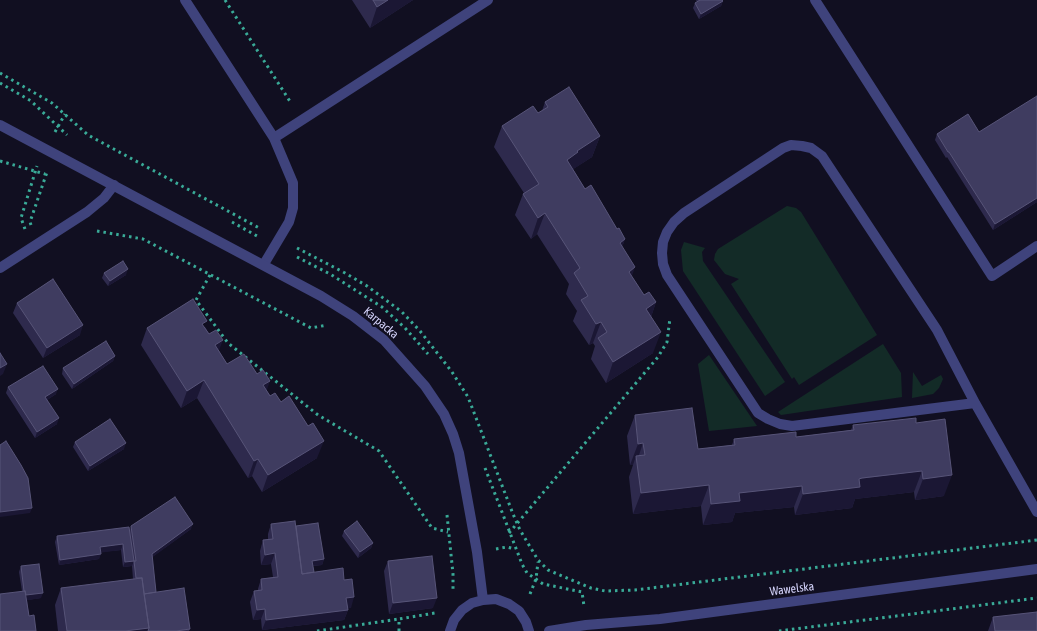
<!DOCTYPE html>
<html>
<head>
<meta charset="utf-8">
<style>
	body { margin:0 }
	canvas { display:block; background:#110f21 }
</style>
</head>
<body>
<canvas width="1037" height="631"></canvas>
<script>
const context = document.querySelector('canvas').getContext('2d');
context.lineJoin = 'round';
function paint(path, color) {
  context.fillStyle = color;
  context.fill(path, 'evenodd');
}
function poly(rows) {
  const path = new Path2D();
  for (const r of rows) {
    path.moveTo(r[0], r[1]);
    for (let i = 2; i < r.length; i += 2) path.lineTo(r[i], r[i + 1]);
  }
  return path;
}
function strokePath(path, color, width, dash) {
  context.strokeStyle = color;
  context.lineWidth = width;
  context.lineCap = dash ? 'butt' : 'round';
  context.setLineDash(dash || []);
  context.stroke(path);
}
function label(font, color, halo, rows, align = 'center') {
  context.font = font + ' "Asap Condensed",sans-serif';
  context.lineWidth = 4;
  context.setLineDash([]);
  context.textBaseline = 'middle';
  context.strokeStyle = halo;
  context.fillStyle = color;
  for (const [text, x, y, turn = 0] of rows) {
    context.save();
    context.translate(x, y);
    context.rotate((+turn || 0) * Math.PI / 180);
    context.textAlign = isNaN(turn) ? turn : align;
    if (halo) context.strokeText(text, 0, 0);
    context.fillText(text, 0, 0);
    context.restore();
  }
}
const green = poly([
	[787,206,796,208,801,212,877,335,799,385,794,377,792,379,731,284,739,279,725,274,714,260,715,254,718,249],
	[684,242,705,248,702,252,703,261,785,382,765,396,683,271,681,250],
	[883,344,901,373,902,397,781,415,778,412],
	[709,355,757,426,709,431,698,364],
	[913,372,922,386,941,375,943,379,939,388,933,394,912,398]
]);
const path = poly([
	[225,0,291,103],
	[0,73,52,103,88,135,261,229],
	[0,83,31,101,67,135],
	[55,132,65,114],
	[0,161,45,174],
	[232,222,257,236],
	[31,225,30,222,47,172],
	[25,229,21,218,37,166],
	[97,231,143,239,311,328,327,325],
	[297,248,345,273,367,286,402,312,420,331,452,372,468,397,513,514,520,530,538,560,548,570,591,588,605,591,635,590,1037,540],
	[297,257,330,274,382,307,405,328,428,354],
	[210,275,196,300,228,343,318,415,379,451,432,528,448,532],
	[485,468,522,564,527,573,543,584,582,592,584,606],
	[447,515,453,574,453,591],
	[509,533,658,357,667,342,670,318],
	[496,549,507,547,515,549],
	[530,594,536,579,538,562],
	[317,631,399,619],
	[399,631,399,619,435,613],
	[779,631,1037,598]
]);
const service = poly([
	[185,0,274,138,293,183,293,208,289,222,264,264],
	[815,0,992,276,1037,246],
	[274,138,488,0],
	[975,403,792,426,780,424,768,419,758,413,667,275,663,264,662,253,663,242,667,232,674,222,684,213,783,148,791,145,802,146,811,148,822,156,937,330,975,403,1037,512]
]);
const minor = poly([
	[0,268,87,212,104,198,114,185]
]);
const tertiary = poly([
	[0,125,321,296,353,316,384,340,425,386,444,414,453,434,459,453,477,552,483,600],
	[450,631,454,620,462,610,472,603,483,600,496,599,509,604,519,611,526,622,529,631],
	[549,631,586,625,660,619,1037,569]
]);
const wall = poly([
	[352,0,413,0,370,28],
	[696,0,722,0,723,1,721,6,699,19,693,8,695,3,697,2],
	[545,102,600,136,592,157,573,169,585,189,625,239,622,247,632,277,644,295,656,302,651,317,653,353,606,383,591,359,595,346,593,343,589,345,573,321,577,311,566,294,569,284,537,234,531,239,515,215,523,194,524,193,494,147,502,126,538,113,542,111],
	[979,132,1037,202,993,230,947,157,946,158,935,140,937,134],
	[104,273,126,275,108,286,102,278],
	[17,303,80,335,43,358,13,313],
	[205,327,227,364,267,391,317,458,262,492,252,476,248,478,197,398,181,408,141,345,147,328],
	[115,356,113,361,72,389,62,374,63,368],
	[8,387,56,394,47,400,57,424,35,438,6,393],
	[635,415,698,449,732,445,734,439,796,437,851,430,853,425,916,423,944,496,915,500,914,492,855,499,852,508,795,515,794,507,735,513,732,522,703,525,701,506,633,514,629,477,633,465,630,465,627,436],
	[75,442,124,449,88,471,73,447],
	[271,524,296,526,324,559,322,565,313,566,314,572,344,580,351,608,348,608,348,610,344,620,262,630,261,619,253,620,250,602,254,591,258,591,258,589,261,579,273,577,271,564,261,565,260,551,263,540,268,540,268,534],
	[131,526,191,529,152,557,156,592,190,629,189,631,58,631,55,605,61,588,133,579,132,566,123,567,121,550,100,552,99,559,59,565,55,542,57,536,130,530],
	[344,531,373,543,371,548,358,558,342,536],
	[388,561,433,608,389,614,384,571],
	[21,566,41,598,27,600,29,616,0,631,22,591,19,572],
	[993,617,1037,631,988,631]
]);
const shadedWall = poly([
	[388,0,413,0,370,28,377,7],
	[723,1,721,6,699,19,701,14],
	[600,136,592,157,572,170,567,160,577,151],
	[1037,198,1037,202,993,230,995,224],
	[545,213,537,234,531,239,538,218],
	[625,239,618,260,620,243],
	[635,267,628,288,629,272],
	[128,269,126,275,108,286,110,281],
	[656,302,649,323,646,309],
	[601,322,593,343,589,345,596,324],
	[83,325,80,335,43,358,47,348],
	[661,332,653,353,606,383,613,362],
	[223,340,216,358,215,345],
	[115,356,113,361,72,389,74,384],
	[7,364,3,374,0,376,0,368],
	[204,380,197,398,181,408,187,391],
	[270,381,264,398,263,385],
	[58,389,56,394,43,403,45,397],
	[59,418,57,424,35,438,37,432],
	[324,441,317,458,262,492,268,475],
	[126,443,124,449,88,471,90,466],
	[643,443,637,461,636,456,633,465,630,465,638,444],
	[258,459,252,476,248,478,254,461],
	[922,471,914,492,855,499,852,508,795,515,803,494,859,479],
	[952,475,944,496,915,500,923,479],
	[709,485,701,506,633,514,641,493],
	[802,486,794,507,735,513,732,522,703,525,711,504,739,493],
	[32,508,30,513,0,517,0,512],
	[193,524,191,529,150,559,152,554],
	[373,543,371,548,358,558,360,552],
	[123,544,121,550,98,553,100,547],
	[275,553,271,564,261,565,265,555],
	[101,554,99,559,59,565,60,560],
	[324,559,322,565,310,566,312,561],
	[134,561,132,566,123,567,125,562],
	[43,593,41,598,23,601,25,595],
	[354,597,351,608,343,609,346,598],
	[437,598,433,608,389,614,393,603],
	[265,609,261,619,253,620,257,610],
	[348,610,344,620,262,630,266,620],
	[149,628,148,631,125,631]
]);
const building = poly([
	[373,0,388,0,377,7,373,0],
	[700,0,722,0,723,1,701,14,695,3,700,0],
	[569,87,600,136,577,151,578,152,567,160,585,189,591,185,617,229,619,228,625,239,620,243,635,267,629,272,644,295,649,292,656,302,646,309,661,332,613,362,598,338,607,332,601,322,596,324,581,300,588,296,574,273,580,268,545,213,538,218,523,194,539,184,502,126,533,106,538,113,548,107,545,102,569,87],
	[1037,96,1037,198,995,224,949,152,948,152,937,134,968,114,979,132,1037,96],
	[123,261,128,269,110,281,104,273,123,261],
	[53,279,83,325,47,348,17,303,53,279],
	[193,299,207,321,202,324,209,334,216,330,223,340,215,345,227,364,244,354,257,374,263,370,270,381,263,385,270,396,275,393,281,402,289,396,308,426,313,423,324,441,268,475,258,459,254,461,204,380,187,391,147,328,193,299],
	[106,341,115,356,74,384,63,368,106,341],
	[0,353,7,364,0,368,0,353],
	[43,366,58,389,45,397,59,418,37,432,8,387,43,366],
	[692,408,698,449,735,445,734,439,796,432,796,437,854,430,853,425,916,418,916,423,945,419,952,475,923,479,922,471,862,478,859,479,860,487,803,494,802,486,739,493,740,501,711,504,709,485,641,493,636,456,645,455,643,443,638,444,635,415,692,408],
	[110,419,126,443,90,466,75,442,110,419],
	[6,441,21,465,28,478,32,508,0,512,0,445,6,441],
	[175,497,193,524,152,554,156,592,144,594,142,578,136,578,134,561,125,562,123,544,100,547,101,554,60,560,57,536,129,527,134,561,136,561,131,526,175,497],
	[295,521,302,574,343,568,344,580,352,579,354,597,346,598,348,610,266,620,265,609,257,610,254,591,262,590,261,579,278,577,275,553,265,555,263,540,273,539,271,524,295,521],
	[357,521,373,543,360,552,344,531,357,521],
	[318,523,324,559,312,561,314,572,302,574,296,526,318,523],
	[432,556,437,598,393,603,388,561,432,556],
	[39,564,43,593,26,595,25,591,24,591,21,566,39,564],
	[142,578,149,628,125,631,67,631,61,588,142,578],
	[184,588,190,629,176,631,148,631,149,628,144,594,184,588],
	[25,591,29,616,34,615,36,631,0,631,0,594,25,591],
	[1037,612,1037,631,995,631,993,617,1037,612]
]);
const streetNames = [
	["Karpacka",381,323,40],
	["Wawelska",792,589,-7]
];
paint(green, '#132b27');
strokePath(path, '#39aa97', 3, [2.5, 4]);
strokePath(service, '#3f437c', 10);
strokePath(minor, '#3f437c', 10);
strokePath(tertiary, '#3f437c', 10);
paint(wall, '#2e2a4d');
paint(shadedWall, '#1b1734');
paint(building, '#3f3c60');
strokePath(building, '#575478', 1);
label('12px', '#d4d3fb', '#110f21', streetNames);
</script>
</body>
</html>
